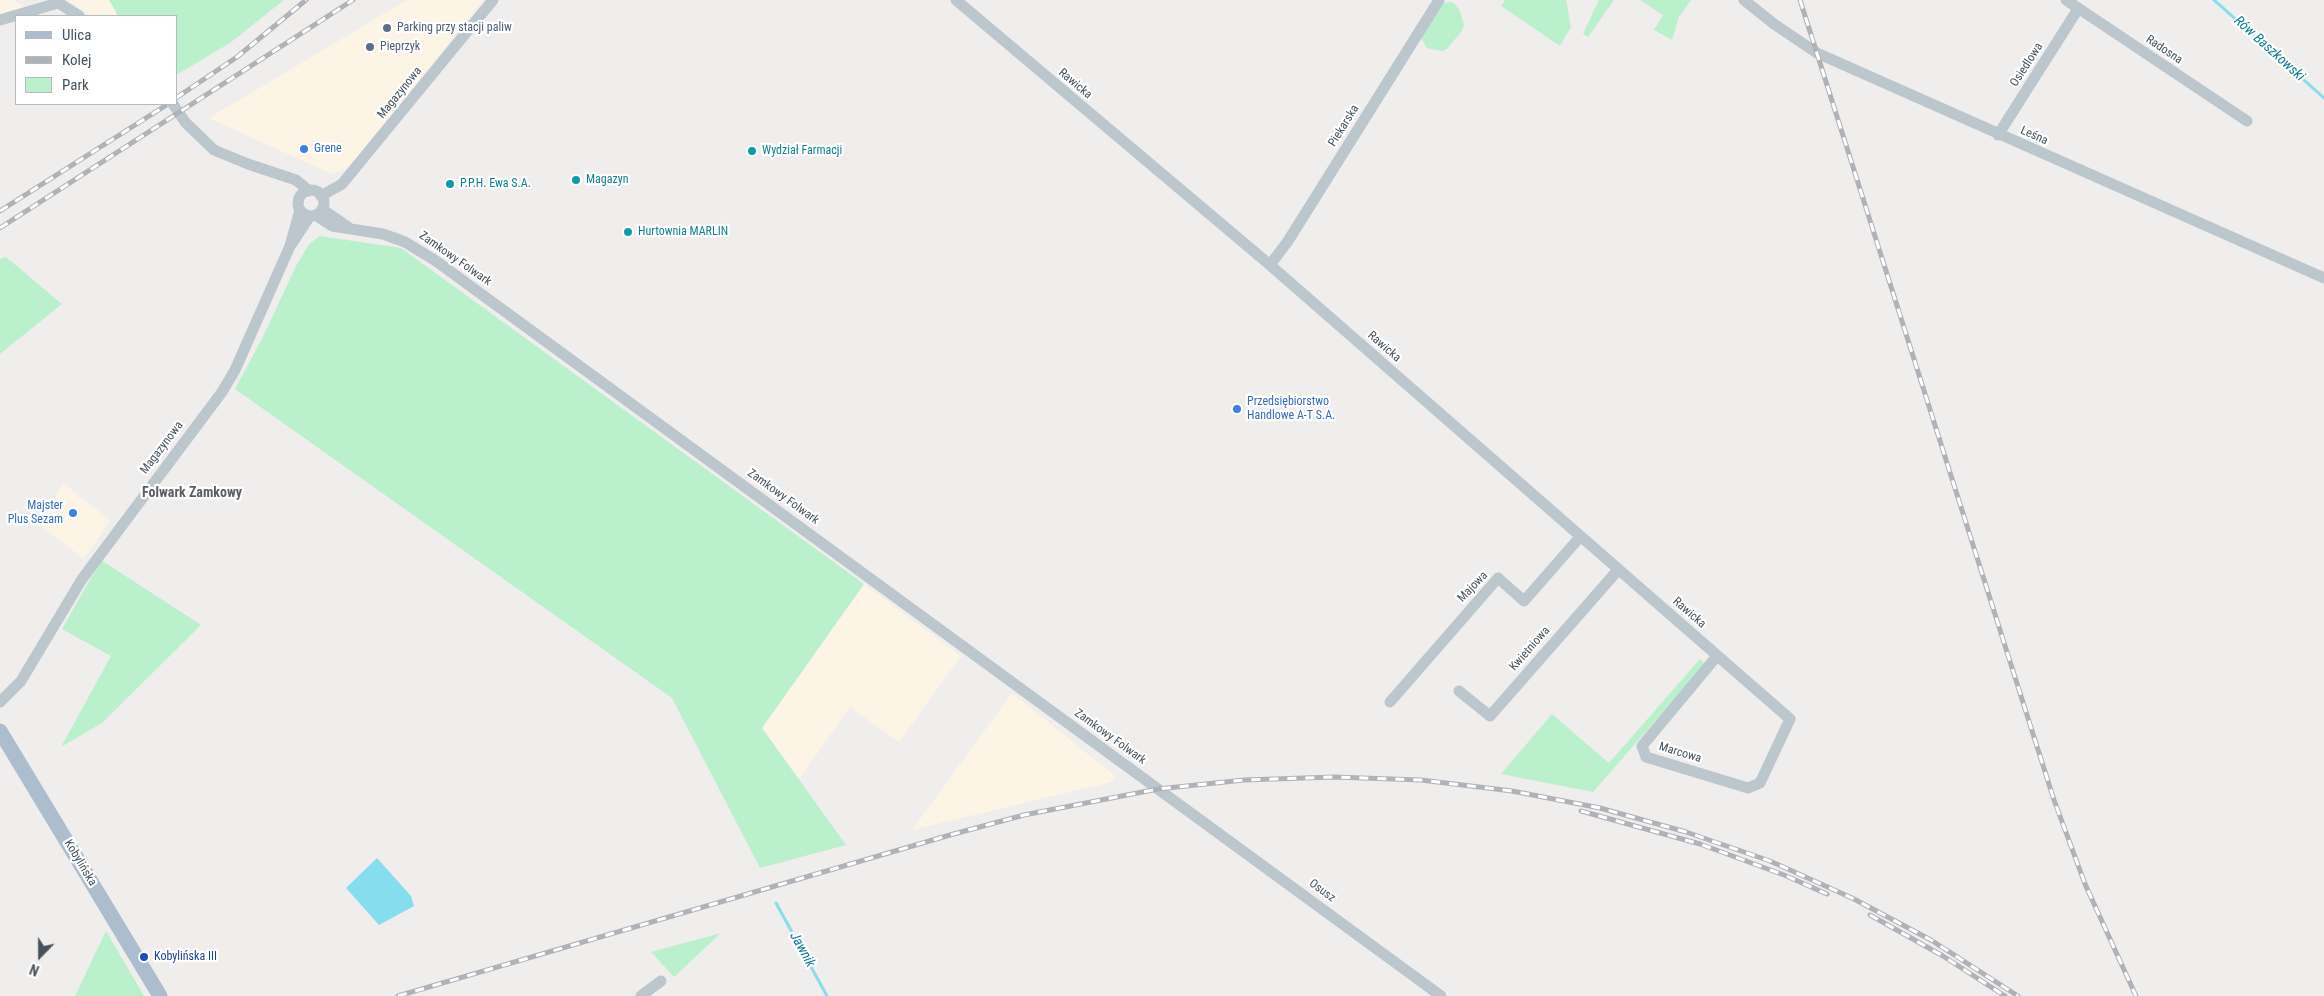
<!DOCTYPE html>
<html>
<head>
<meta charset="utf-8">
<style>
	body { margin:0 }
	#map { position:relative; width:2324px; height:996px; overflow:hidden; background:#f0eded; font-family:"Roboto Condensed",sans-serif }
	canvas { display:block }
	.legend { position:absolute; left:15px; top:15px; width:162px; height:90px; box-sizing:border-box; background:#fff; border:1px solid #b5babd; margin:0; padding:6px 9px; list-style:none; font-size:15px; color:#45525b }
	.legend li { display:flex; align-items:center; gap:10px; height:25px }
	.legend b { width:25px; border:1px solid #b5babd }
	.north { position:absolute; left:15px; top:931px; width:50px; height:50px; -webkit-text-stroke:4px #fff; paint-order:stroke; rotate:202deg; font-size:14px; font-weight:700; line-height:20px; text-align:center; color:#45525b }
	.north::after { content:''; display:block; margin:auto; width:18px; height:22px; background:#45525b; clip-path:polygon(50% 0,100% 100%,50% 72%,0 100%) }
</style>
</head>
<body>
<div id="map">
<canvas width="2324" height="996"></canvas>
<ul class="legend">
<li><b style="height:6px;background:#acbece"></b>Ulica</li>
<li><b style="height:6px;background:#afb3b8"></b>Kolej</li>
<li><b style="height:14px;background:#baf0cc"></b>Park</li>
</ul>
<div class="north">N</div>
</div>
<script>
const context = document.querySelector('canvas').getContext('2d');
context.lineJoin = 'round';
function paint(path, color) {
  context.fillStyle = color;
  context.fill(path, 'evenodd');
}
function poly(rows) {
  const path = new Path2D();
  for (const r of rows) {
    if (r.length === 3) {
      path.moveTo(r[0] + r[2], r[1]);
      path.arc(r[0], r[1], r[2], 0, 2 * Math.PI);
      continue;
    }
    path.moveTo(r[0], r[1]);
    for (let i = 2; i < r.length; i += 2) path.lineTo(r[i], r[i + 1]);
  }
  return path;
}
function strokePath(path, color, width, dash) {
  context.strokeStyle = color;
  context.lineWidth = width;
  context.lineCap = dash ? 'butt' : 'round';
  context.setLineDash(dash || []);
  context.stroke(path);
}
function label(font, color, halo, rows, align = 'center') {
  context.font = font + ' "Roboto Condensed",sans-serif';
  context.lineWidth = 4.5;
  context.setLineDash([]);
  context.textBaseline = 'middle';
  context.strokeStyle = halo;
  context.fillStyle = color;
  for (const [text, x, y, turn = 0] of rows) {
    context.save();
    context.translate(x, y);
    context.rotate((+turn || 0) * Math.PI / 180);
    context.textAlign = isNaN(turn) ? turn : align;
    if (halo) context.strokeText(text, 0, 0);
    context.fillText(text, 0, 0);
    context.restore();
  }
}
const commercial = poly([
	[0,0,14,0,26,9,0,17],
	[67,0,109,0,118,16,92,16],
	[407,0,483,0,349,168,332,174,209,118],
	[63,483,110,520,84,559,41,526],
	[864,584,961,656,899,742,850,707,799,779,762,728],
	[1012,693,1115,776,1111,782,912,830]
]);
const green = poly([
	[109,0,284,0,230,43,176,75,176,16,118,16],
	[1505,0,1566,0,1571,27,1560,46,1501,6],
	[1599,0,1614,0,1588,37,1583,34],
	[1640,0,1691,0,1679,17,1672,40,1654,30,1663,15],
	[1451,2,1455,4,1460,11,1464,25,1461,32,1447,49,1442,51,1427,48,1421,38,1443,3],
	[320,236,401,248,864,584,762,728,846,845,760,868,672,698,235,389,262,339,296,266,309,244],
	[6,257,62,304,0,354,0,259],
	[101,560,201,625,102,723,61,747,111,656,62,629],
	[1700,659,1705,664,1593,792,1501,774,1552,714,1609,763],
	[106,931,144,996,75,996],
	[721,933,674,977,651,952]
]);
const water = poly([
	[377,858,411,896,414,906,379,925,346,888]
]);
const stream = poly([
	[2214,0,2324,98],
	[776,903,827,996]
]);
const minor = poly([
	[54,0,79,16],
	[956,0,1270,265,1790,719,1760,783,1748,788,1646,757,1642,746,1717,656],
	[1744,0,1774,24,1817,53,2324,278],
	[2066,0,2247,121],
	[0,20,58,3],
	[173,104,185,122,214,150,248,164,296,180,309,191],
	[1998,135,2078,9],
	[311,203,13],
	[321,196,342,184,493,0],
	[322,209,348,227],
	[315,215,332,226,383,234,405,242,436,261,1441,996],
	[291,245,310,216],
	[1270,265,1288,241,1439,0],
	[1459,691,1490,716,1618,570],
	[0,702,21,681,82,579,222,392,235,370,290,246,300,210],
	[1390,702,1498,578,1524,601,1580,537],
	[641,996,661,981]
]);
const major = poly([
	[0,731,160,996]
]);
const rail = poly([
	[1800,0,2054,800,2085,884,2136,996],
	[176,98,237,57,306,0],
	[0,211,168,104],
	[0,228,353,0],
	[1581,811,1700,844,1784,875,1827,894],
	[1870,915,1943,956,2005,996],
	[398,996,950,835,1024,815,1158,789,1244,780,1334,777,1421,780,1512,791,1600,808,1686,832,1770,861,1852,898,1931,940,2018,996]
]);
const markers = [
	[387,28,5,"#5c6f8a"],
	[370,47,5,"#5c6f8a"],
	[304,149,5,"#3f7fe0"],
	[752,151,5,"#0f9aa8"],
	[576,180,5,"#0f9aa8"],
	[450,184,5,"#0f9aa8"],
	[628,232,5,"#0f9aa8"],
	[1237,409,5,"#3f7fe0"],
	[73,513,5,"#3f7fe0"],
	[144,957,5,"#1a4fb4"]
];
const serviceNames = [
	["Parking przy stacji paliw",397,28],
	["Pieprzyk",380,47]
];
const streetNames = [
	["Radosna",2164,50,34],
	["Osiedlowa",2027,65,-57],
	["Rawicka",1075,84,40],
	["Magazynowa",400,93,-51],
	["Piekarska",1344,126,-58],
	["Leśna",2034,136,24],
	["Zamkowy Folwark",455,259,35],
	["Rawicka",1384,347,41],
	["Magazynowa",162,448,-53],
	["Zamkowy Folwark",783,497,36],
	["Majowa",1473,587,-46],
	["Rawicka",1689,613,41],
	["Kwietniowa",1530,649,-49],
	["Zamkowy Folwark",1110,737,36],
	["Marcowa",1680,753,17],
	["Kobylińska",80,863,59],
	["Osusz",1322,891,36]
];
const shopNames = [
	["Grene",314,149],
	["Przedsiębiorstwo",1247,402],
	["Handlowe A-T S.A.",1247,416],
	["Majster",63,506,"right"],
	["Plus Sezam",63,520,"right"]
];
const cultureNames = [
	["Wydział Farmacji",762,151],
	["Magazyn",586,180],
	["P.P.H. Ewa S.A.",460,184],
	["Hurtownia MARLIN",638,232]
];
const transitNames = [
	["Kobylińska III",154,957]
];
const waterNames = [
	["Rów Baszkowski",2269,49,42],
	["Jawnik",802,950,61]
];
const neighbourhoodNames = [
	["Folwark Zamkowy",192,493]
];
paint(commercial, '#fcf5e5');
paint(green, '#baf0cc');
paint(water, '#85ddee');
strokePath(stream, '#85ddee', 3);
strokePath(minor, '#bbc6cd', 11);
strokePath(major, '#acbece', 15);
strokePath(rail, '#afb3b8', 5);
strokePath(rail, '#fff', 3, [9]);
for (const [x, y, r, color] of markers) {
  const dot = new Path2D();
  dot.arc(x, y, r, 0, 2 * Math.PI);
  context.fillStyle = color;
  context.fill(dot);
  strokePath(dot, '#fff', 2);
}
label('12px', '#4e5e75', '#fff', serviceNames, 'left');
label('12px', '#45525b', '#fff', streetNames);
label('12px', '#366cbe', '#fff', shopNames, 'left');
label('12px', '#0d838f', '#fff', cultureNames, 'left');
label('12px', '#164399', '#fff', transitNames, 'left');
label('italic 14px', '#097d95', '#fff', waterNames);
label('bold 14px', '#5a5e63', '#fff', neighbourhoodNames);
</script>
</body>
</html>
